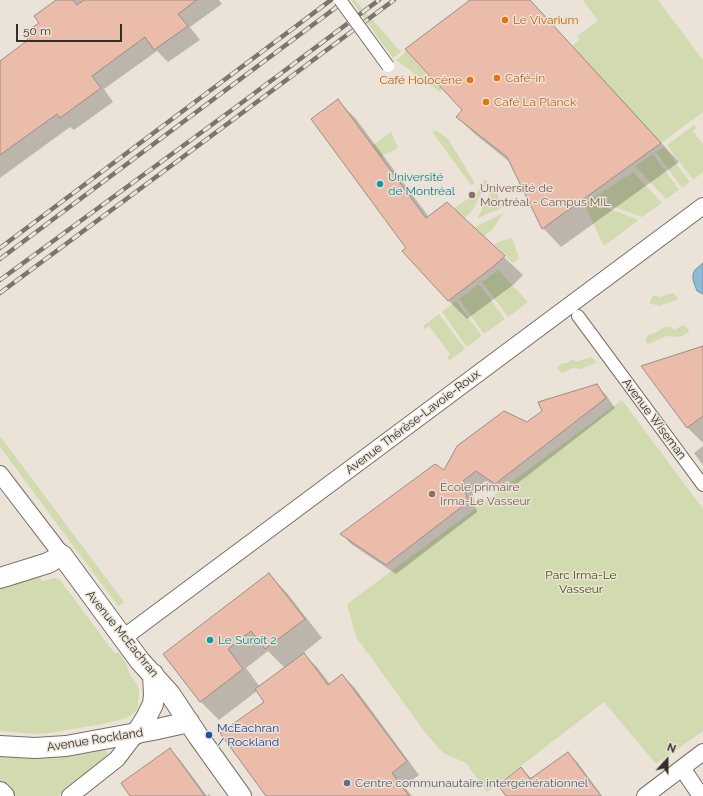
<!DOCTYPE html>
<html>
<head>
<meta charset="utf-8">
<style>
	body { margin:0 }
	#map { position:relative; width:703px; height:796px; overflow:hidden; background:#ece3d8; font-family:Raleway,sans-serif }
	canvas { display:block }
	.north { position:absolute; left:647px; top:740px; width:40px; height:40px; -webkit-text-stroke:3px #ece3d8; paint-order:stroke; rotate:21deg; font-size:11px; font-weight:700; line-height:16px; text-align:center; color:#322f2b }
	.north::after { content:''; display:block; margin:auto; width:14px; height:18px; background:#322f2b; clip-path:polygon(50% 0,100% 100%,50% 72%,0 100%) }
	.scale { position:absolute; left:16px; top:24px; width:106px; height:18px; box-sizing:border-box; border:2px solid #322f2b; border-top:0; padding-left:5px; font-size:12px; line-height:14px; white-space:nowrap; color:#322f2b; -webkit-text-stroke:3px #ece3d8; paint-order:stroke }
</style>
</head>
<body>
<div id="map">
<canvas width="703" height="796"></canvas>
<div class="north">N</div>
<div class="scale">50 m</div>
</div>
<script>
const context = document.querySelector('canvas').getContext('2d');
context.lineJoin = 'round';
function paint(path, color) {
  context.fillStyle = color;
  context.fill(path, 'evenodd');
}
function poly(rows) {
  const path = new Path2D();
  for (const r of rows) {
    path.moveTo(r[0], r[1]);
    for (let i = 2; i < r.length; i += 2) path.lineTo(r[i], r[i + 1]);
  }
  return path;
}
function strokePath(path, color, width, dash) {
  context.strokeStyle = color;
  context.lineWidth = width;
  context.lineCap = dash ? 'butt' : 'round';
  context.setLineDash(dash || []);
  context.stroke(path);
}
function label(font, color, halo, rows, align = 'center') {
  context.font = font + ' Raleway,sans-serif';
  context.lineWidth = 3;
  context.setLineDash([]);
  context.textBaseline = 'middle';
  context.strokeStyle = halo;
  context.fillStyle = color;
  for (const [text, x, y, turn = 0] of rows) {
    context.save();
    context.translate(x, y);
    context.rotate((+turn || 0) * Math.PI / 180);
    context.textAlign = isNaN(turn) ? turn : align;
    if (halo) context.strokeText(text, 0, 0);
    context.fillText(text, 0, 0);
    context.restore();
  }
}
const green = poly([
	[351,0,355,0,401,52,393,58],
	[583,0,658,0,703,60,703,112,661,143,572,46,580,40,577,36,598,21],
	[407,51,442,89,440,92,396,60],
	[694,125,696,128,693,131,703,144,703,172,693,180,667,145],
	[436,130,448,139,475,183,471,185,432,132],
	[391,132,398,148,380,157,372,146],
	[664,147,690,182,682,188,656,152],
	[653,154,679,190,666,199,635,166],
	[633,172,662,203,642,217,592,199],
	[484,180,488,181,472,211,465,218,454,208,477,193],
	[494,184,502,208,478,218,478,217],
	[589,201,639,220,604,246,584,204],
	[504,213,492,230,484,236,475,227],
	[512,238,519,258,513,263,494,245,498,242],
	[498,270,528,302,508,317,482,282],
	[479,284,505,319,484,334,459,299],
	[673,293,678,298,677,300,659,306,649,303,653,296,657,295,660,297],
	[456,301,482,336,467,347,442,312],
	[439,314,465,349,449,361,447,357,450,354,429,326,425,329,423,326],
	[682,325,685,326,689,330,689,332,679,337,666,336,648,344,646,343,646,338,648,335,659,331,663,327,670,327,675,330],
	[591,357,596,361,595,363,581,369,573,368,562,373,557,368,562,363,567,363,571,360,578,361],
	[622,400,703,509,703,731,656,764,604,702,487,792,466,763,443,753,424,731,356,637,347,604],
	[0,436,124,602,118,606,0,447],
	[39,577,42,581,55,578,60,580,115,654,118,652,126,663,130,675,137,684,139,691,138,705,136,711,130,716,120,720,102,724,50,733,34,734,0,731,0,588],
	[104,749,109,755,58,796,12,796,0,785,0,756,27,757]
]);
const water = poly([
	[703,263,703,294,697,291,693,280,693,274,695,270,703,263]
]);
const shadow = poly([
	[58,0,219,0,222,4,190,27,200,40,168,62,157,51,104,89,113,102,74,130,70,127,0,178,0,62,30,40],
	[472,0,530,0,679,162,561,247,543,228,511,163,476,135,457,117,463,110],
	[337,100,356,119,429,217,447,203,523,275,513,285,467,319,448,300,408,248],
	[703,347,703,443,687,427],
	[596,385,606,395,615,408,505,493,486,481,472,491,477,512,396,574,351,544,342,534,444,471,527,423],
	[703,446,703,465,694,453],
	[269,574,287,593,322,638,303,653,317,667,330,684,342,675,355,688,419,775,404,786,412,796,267,796,266,702,257,691,219,720,201,702,164,654],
	[268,651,285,668,260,687,246,668],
	[170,749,180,760,207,796,209,794,211,796,131,796],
	[568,753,578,763,602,796,508,796,521,768,532,779]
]);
const building = poly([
	[56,0,73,0,77,5,84,0,197,0,178,14,188,26,154,50,145,37,92,76,101,88,60,118,57,114,0,155,0,61,28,40,24,33,39,23,34,16,56,0],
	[470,0,530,0,661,143,542,229,507,157,456,117,462,110,405,49,470,0],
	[338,99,426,218,447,202,505,256,494,266,448,301,402,251,406,248,311,119,338,99],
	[703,346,703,416,687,428,641,366,703,346],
	[597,384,606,398,495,484,476,471,463,481,468,502,386,565,340,534,435,464,444,470,457,446,504,411,527,422,542,411,538,402,597,384],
	[269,573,305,619,265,649,251,631,228,649,243,669,200,702,163,654,269,573],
	[304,653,328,685,342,674,407,761,392,773,409,796,266,796,220,733,264,702,255,689,304,653],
	[170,748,205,796,130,796,121,783,170,748],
	[568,752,601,796,506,796,498,785,521,767,530,779,568,752]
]);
const pedestrian = poly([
	[578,316,703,485]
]);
const minor = poly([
	[0,474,62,555],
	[123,638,703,206],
	[682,768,701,796],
	[70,796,117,759,136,734],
	[645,796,703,752]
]);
const tertiary = poly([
	[0,578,48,563,62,555,140,661,170,694,198,736,241,796],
	[136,734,146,718,153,704,154,695,153,674],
	[0,746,35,748,66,746,153,730,189,722],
	[0,792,4,796]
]);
const rail = poly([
	[0,248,331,0],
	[0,259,346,0],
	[0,280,236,107,379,0],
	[0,293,394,0]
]);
const pedestrianBridge = poly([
	[340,0,388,66]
]);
const markers = [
	[505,20,4,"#e8710a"],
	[497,78,4,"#e8710a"],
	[470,80,4,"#e8710a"],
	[486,102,4,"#e8710a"],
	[380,184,4,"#0f9aa8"],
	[472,195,4,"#8d6e63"],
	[432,494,4,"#8d6e63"],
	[210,640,4,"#0f9aa8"],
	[209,735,4,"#1a4fb4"],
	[347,783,4,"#5c6f8a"]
];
const foodNames = [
	["Le Vivarium",513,20],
	["Café-in",505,78],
	["Café Holocène",462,80,"right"],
	["Café La Planck",494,102]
];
const cultureNames = [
	["Université",388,177],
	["de Montréal",388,191],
	["Le Suroît 2",218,640]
];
const educationNames = [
	["Université de",480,188],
	["Montréal - Campus MIL",480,202],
	["École primaire",440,487],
	["Irma-Le Vasseur",440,501]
];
const streetNames = [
	["Avenue Wiseman",654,419,53],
	["Avenue Thérèse-Lavoie-Roux",413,422,-37],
	["Avenue McEachran",122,634,51],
	["Avenue Rockland",95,740,-9]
];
const parkNames = [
	["Parc Irma-Le",581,575],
	["Vasseur",581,589]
];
const transitNames = [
	["McEachran",217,728],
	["/ Rockland",217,742]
];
const serviceNames = [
	["Centre communautaire intergénérationnel",355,783]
];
paint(green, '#d1dbaf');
paint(water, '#8dbbd5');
strokePath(water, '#7291a2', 1);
paint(shadow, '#0003');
paint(building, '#ebbca9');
strokePath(building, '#9b8d88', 1);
strokePath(pedestrian, '#786f66', 14);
strokePath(minor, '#786f66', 18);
strokePath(tertiary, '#786f66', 22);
strokePath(pedestrian, '#fff', 12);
strokePath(minor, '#fff', 16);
strokePath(tertiary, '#fff', 20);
strokePath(rail, '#7a756e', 4.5);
strokePath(rail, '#ece3d8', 3, [9]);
strokePath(pedestrianBridge, '#786f66', 14, []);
strokePath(pedestrianBridge, '#fff', 12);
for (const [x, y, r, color] of markers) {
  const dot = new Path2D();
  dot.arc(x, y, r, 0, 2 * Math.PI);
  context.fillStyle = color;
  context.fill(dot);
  strokePath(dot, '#ece3d8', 1.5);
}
label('12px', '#c56008', '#ece3d8', foodNames, 'left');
label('12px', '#0d838f', '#ece3d8', cultureNames, 'left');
label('12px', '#785e54', '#ece3d8', educationNames, 'left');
label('12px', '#322f2b', '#ece3d8', streetNames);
label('12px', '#475109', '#ece3d8', parkNames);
label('12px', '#164399', '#ece3d8', transitNames, 'left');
label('12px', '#4e5e75', '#ece3d8', serviceNames, 'left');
</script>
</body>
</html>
